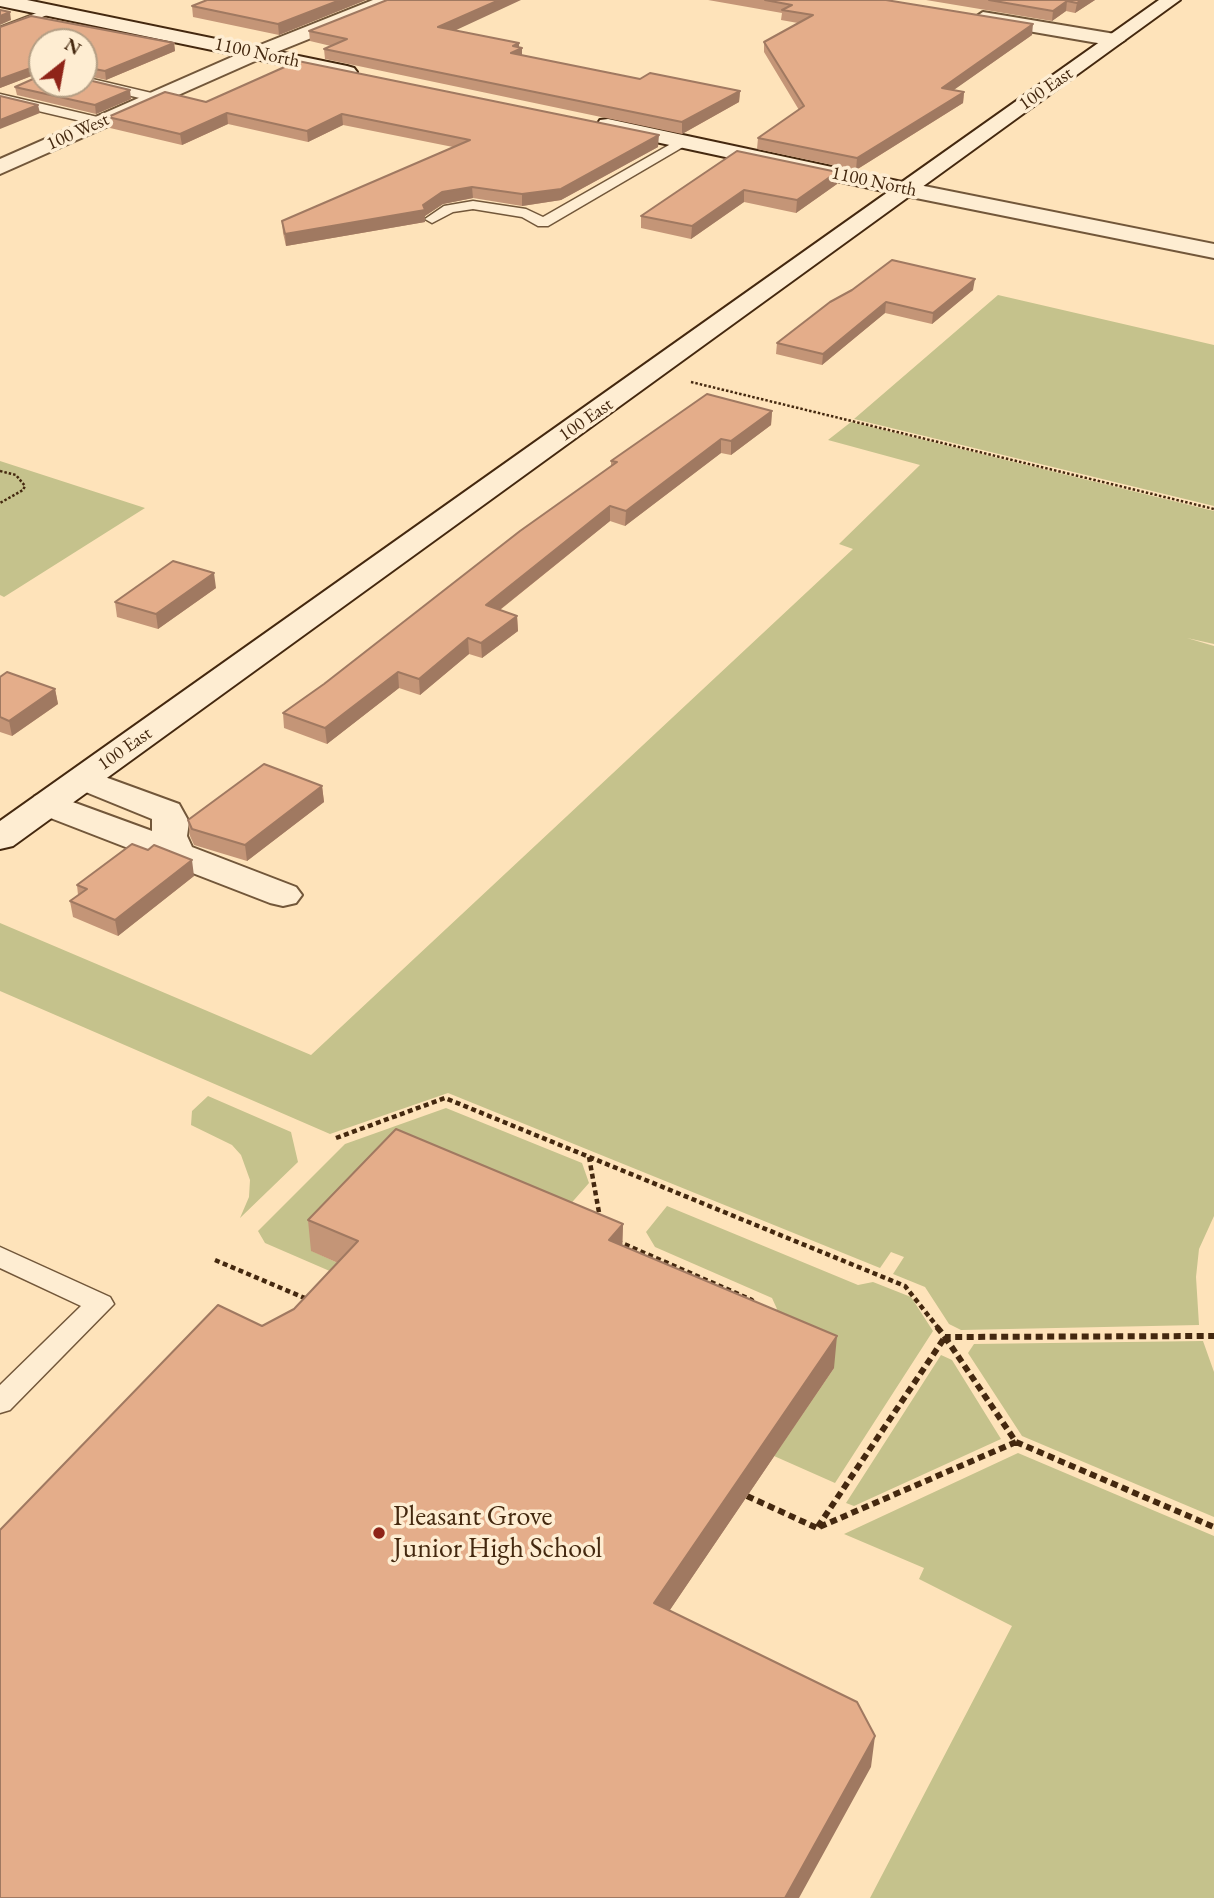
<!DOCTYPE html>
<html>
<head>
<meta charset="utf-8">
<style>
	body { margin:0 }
	#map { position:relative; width:1214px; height:1898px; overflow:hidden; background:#fee3ba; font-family:"EB Garamond",serif }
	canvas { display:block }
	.north { position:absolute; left:28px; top:28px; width:70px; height:70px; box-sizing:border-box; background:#feedd2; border:2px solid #b49e84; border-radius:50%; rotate:31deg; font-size:19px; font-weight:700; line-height:28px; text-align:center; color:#44280f }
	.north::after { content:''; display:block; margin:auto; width:24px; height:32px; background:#8f2418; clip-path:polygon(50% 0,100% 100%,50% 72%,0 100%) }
</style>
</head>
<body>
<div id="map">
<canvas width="1214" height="1898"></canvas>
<div class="north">N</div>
</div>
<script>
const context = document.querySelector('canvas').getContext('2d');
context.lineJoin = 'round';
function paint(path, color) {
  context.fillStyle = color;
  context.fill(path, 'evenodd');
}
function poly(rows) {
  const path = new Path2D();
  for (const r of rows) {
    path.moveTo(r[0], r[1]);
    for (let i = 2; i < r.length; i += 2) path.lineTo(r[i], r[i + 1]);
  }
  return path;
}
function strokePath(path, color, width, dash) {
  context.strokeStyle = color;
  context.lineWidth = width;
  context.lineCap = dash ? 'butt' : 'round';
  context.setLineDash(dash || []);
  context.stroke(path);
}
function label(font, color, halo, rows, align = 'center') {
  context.font = font + ' "EB Garamond",serif';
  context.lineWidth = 7;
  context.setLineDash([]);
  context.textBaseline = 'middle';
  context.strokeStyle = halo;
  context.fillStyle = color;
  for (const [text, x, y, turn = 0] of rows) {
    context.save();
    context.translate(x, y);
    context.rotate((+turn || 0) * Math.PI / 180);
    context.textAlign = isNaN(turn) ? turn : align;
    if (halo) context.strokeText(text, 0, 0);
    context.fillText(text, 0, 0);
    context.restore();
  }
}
const green = poly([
	[998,295,1214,345,1214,506,854,419],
	[851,422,1214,511,1214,644,1187,638,1214,646,1214,1216,1199,1249,1196,1277,1199,1325,961,1330,949,1324,925,1287,893,1274,904,1257,891,1252,880,1268,448,1093,330,1134,0,991,0,923,311,1055,853,549,839,544,920,465,828,440],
	[0,461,145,508,4,597,0,595],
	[208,1096,291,1132,298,1162,240,1218,249,1197,250,1180,241,1155,232,1145,191,1125,192,1111],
	[446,1108,582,1163,589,1183,552,1225,312,1251,351,1269,332,1272,265,1243,258,1231,345,1144],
	[667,1206,858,1285,873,1282,911,1297,933,1331,835,1483,774,1456,834,1368,760,1337,777,1309,772,1298,655,1247,646,1232],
	[1203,1341,1214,1372,1214,1517,1022,1436,968,1353,974,1344],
	[941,1355,952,1360,1001,1439,854,1506,846,1503],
	[1018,1453,1214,1536,1214,1898,870,1898,1012,1626,919,1579,924,1568,844,1534]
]);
const pathFar2 = poly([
	[691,382,1214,509],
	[0,471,16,475,25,486,23,490,0,503]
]);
const pathFar1 = poly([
	[336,1138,445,1098,905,1286,939,1329],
	[589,1157,600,1218],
	[617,1241,752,1300,749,1305],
	[215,1260,307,1299]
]);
const path = poly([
	[937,1327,945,1337,1214,1336],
	[945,1337,1016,1442,817,1528,945,1337],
	[1016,1442,1214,1527],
	[747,1496,817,1528]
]);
const service = poly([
	[47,9,57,11,0,34,0,27,47,9],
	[84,77,160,95,162,98,156,102,82,84,84,84,84,77],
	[0,94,106,119,108,122,102,126,0,102,0,94],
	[683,137,689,141,688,144,548,226,538,226,522,217,473,209,453,212,432,223,425,219,444,206,473,201,526,209,543,217,683,137],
	[0,1247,110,1297,114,1304,10,1410,0,1413,0,1385,81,1306,0,1268,0,1247]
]);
const minor = poly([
	[373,0,398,0,396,4,264,57,0,174,0,159,250,49,373,0],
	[983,12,1115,34,1125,40,1115,46,976,22,974,18,983,12],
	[83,769,179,804,189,822,187,836,192,847,296,887,302,895,296,903,283,906,270,903,35,812,30,804,35,796,48,793,152,831,152,819,71,786,66,779,71,772,83,769]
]);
const tertiary = poly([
	[904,182,1214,244,1214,258,896,194,893,189,896,184,904,182]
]);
const secondary = poly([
	[0,0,27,0,347,66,354,68,357,72,354,76,347,78,0,6,0,0],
	[1159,0,1180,0,13,846,0,849,0,821,888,192,600,130,597,125,600,120,608,119,902,182,1159,0]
]);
const wall = poly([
	[207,0,366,0,279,35,193,17,192,6],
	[708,0,886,0,1032,35,953,90,964,92,963,103,856,170,757,149,758,138,799,110,764,52,764,42,798,23,781,20,782,13],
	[926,0,1095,0,1075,13,1066,11,1052,21],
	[0,27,174,43,175,51,106,80,84,75,84,42,42,42,42,72,0,88],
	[309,31,454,31,522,48,522,55,640,79,740,91,739,102,682,134,325,59,324,49,331,46,310,41],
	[298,61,658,147,561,200,522,206,473,198,443,204,425,216,425,222,286,246,283,233,282,221,453,147,343,125,308,142,228,124,182,145,110,128,108,117,206,102],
	[15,87,131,99,96,114,17,95],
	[737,151,837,172,837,184,796,213,744,202,691,239,641,228,641,216],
	[973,290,932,324,885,313,822,365,776,354,777,343,830,302],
	[772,411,771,425,731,455,721,453,625,526,610,521,500,610,517,616,518,631,482,658,469,654,420,695,399,688,327,744,284,728,283,713,324,684,611,466,611,461],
	[216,588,158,629,117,617,115,602],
	[0,677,55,689,58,704,12,736,0,732],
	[322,786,324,802,247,861,194,845,190,836,188,820],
	[194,876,118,936,73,917,70,901,78,895,77,885],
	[308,1220,623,1224,622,1246,834,1368,669,1611,871,1767,262,1326,294,1309,338,1263,311,1251]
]);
const shadedWall = poly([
	[340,0,366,0,279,35,278,24],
	[499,0,521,0,439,38,438,27],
	[1081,0,1095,0,1075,13,1077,3],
	[1067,1,1066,11,1052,21,1053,11],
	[10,12,11,20,0,25,0,16],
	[1033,24,1032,35,941,99,942,88],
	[174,43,175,51,106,80,105,71],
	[519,43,519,50,522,48,522,59,511,53,513,46],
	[42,64,42,72,0,88,0,79],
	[130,90,131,99,96,114,95,105],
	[740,91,739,102,682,134,682,122],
	[964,92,963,103,856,170,857,158],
	[38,105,40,113,0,129,0,120],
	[227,113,228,124,182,145,180,134],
	[342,114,343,125,308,142,307,131],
	[659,135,658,147,561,200,522,206,522,194],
	[837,172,837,184,796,213,797,200],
	[472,187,473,198,443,204,425,216,425,222,286,246,285,234,423,205,442,192],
	[744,190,744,202,691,239,692,226],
	[975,279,973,290,932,324,933,313],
	[886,302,885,313,822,365,823,354],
	[772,411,771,425,731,455,731,441],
	[721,439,721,453,625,526,626,511],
	[610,506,610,521,487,620,486,605],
	[214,573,216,588,158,629,156,614],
	[517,616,518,631,482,658,481,643],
	[468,638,469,654,420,695,419,679],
	[398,672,399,688,327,744,325,728],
	[55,689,58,704,12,736,9,721],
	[322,786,324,802,247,861,245,845],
	[192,860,194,876,118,936,115,920],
	[623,1224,622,1255,609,1240],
	[837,1336,834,1368,653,1635,654,1603],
	[875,1736,871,1767,799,1898,785,1898]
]);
const building = poly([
	[207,0,340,0,278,24,192,6,207,0],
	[387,0,499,0,438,27,519,43,513,46,522,48,511,53,640,79,650,73,740,91,682,122,324,49,347,39,309,31,387,0],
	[765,0,886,0,1033,24,942,88,964,92,857,158,758,138,804,106,764,42,813,15,782,10,792,5,765,0],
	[989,0,1081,0,1077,3,1067,1,1053,11,989,0],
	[0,10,10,12,0,16,0,10],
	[31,16,174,43,105,71,84,67,84,42,42,42,42,64,0,79,0,27,31,16],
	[298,61,659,135,561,189,522,194,472,187,442,192,423,205,425,210,285,234,282,221,470,140,342,114,307,131,227,113,180,134,108,117,165,92,206,102,298,61],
	[42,75,42,84,84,84,84,79,130,90,95,105,15,87,42,75],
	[0,96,38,105,0,120,0,96],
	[737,151,837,172,797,200,744,190,692,226,641,216,737,151],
	[892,260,975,279,933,313,886,302,823,354,777,343,830,302,852,290,892,260],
	[707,394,772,411,731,441,721,439,626,511,610,506,486,605,517,616,481,643,468,638,419,679,398,672,325,728,283,713,324,684,520,531,617,462,611,461,707,394],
	[173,561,214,573,156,614,115,602,173,561],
	[7,672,55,689,9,721,0,717,0,677,7,672],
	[264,764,322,786,245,845,192,829,188,820,264,764],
	[132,844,148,850,154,845,192,860,115,920,70,901,87,889,77,885,132,844],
	[396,1129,623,1224,609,1240,837,1336,654,1603,857,1702,875,1736,785,1898,0,1898,0,1530,218,1305,262,1326,294,1309,358,1241,308,1220,396,1129]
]);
const markers = [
	[379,1533,7,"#8f2418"]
];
const farStreetnames = [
	["1100 North",257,53,12],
	["100 East",1046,89,-35],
	["100 West",78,132,-24],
	["1100 North",874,182,12],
	["100 East",586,420,-35],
	["100 East",125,749,-35]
];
const nearPoinames = [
	["Pleasant Grove",393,1517],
	["Junior High School",393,1549]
];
paint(green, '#c5c28c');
strokePath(service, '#72573a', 3);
strokePath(minor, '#72573a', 4);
strokePath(tertiary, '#72573a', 4);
strokePath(secondary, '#44280f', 4);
strokePath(pathFar2, '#44280f', 2.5, [2.5, 2]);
strokePath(pathFar1, '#44280f', 4.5, [5, 3.5]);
strokePath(path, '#44280f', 6, [7, 4.5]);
paint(service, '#feedd2');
paint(minor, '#feedd2');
paint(tertiary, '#feedd2');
paint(secondary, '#feedd2');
paint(wall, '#c49577');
paint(shadedWall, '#a07961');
paint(building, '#e4ad8a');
strokePath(building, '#a07961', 2);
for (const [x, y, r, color] of markers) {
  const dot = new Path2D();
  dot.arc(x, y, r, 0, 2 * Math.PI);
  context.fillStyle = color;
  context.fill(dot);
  strokePath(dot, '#feedd2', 2.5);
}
label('19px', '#44280f', '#feedd2', farStreetnames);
label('28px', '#44280f', '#feedd2', nearPoinames, 'left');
</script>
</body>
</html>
